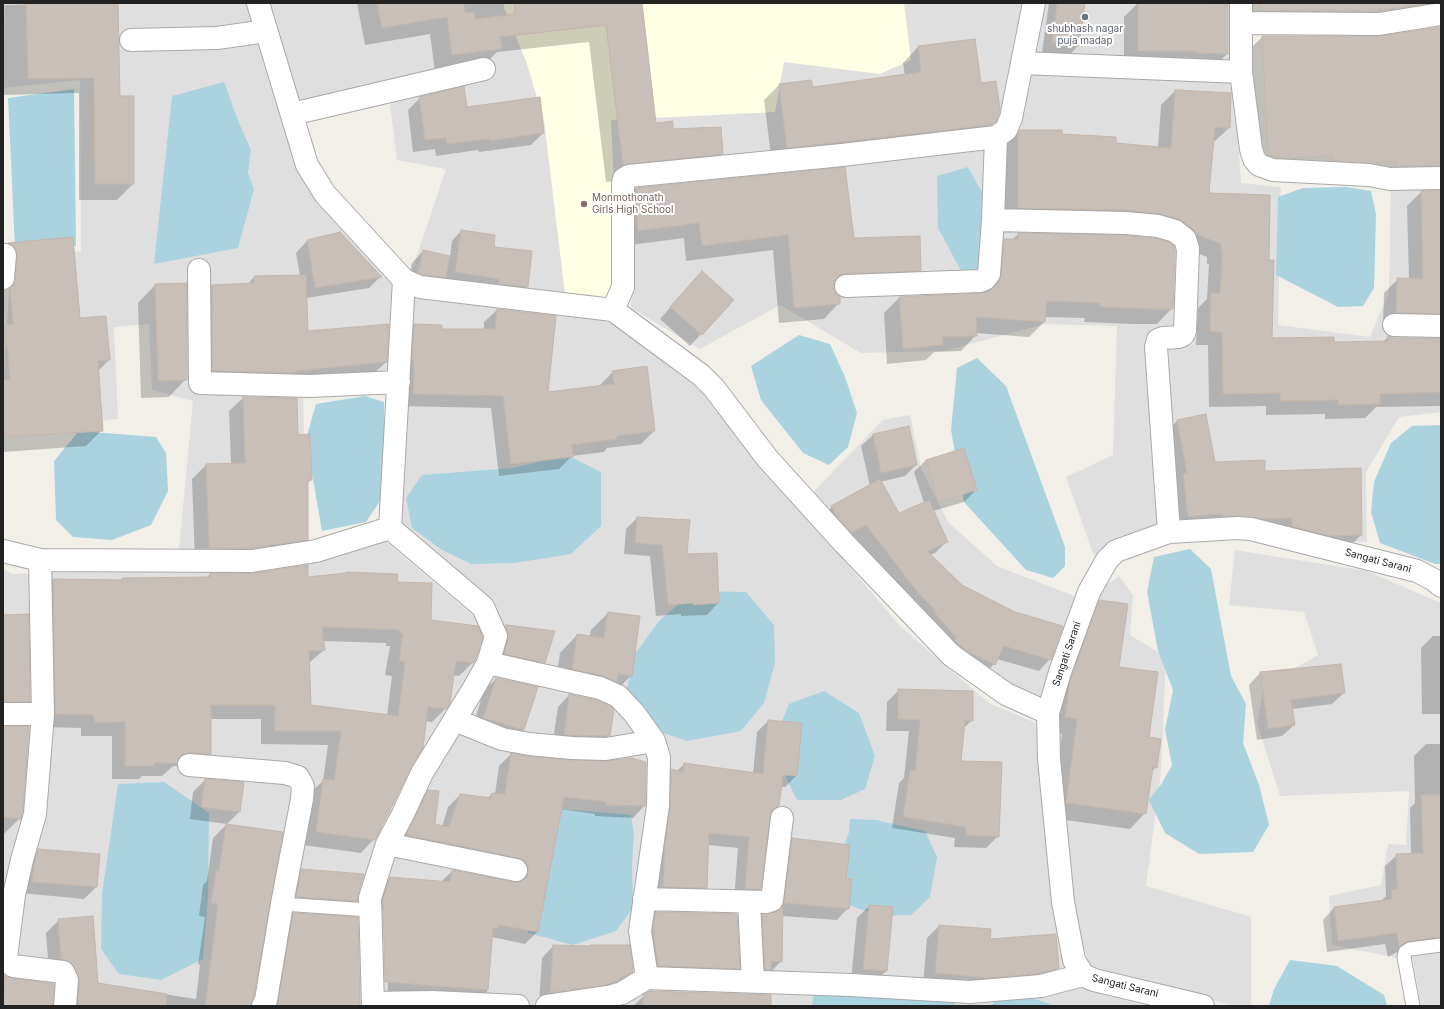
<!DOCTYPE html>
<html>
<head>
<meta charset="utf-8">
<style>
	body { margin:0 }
	#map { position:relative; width:1444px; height:1009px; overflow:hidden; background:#f2efe9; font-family:Inter,sans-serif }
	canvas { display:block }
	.frame { position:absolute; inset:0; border:4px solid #222; pointer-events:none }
</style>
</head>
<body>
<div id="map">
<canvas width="1444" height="1009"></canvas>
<div class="frame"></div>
</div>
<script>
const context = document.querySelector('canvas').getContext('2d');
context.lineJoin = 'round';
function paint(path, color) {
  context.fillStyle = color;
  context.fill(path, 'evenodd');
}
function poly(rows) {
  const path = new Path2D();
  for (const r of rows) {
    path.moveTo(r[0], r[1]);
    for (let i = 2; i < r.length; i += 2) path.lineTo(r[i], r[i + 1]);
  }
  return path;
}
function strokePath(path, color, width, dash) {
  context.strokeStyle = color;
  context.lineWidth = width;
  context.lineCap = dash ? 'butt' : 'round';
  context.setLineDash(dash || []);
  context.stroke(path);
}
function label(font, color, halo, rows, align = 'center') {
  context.font = font + ' Inter,sans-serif';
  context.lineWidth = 4;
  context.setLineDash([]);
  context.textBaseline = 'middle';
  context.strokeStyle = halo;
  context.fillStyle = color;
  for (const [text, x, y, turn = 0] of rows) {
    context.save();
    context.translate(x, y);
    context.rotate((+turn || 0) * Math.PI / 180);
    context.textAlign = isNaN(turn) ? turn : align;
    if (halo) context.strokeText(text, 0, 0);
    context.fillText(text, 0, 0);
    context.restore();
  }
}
const residential = poly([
	[5,3,250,3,300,164,400,281,395,379,303,379,306,545,179,549,193,401,152,390,149,324,114,327,118,419,3,433,3,389,11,260,81,251,80,80,3,88],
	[270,3,1025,3,1002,124,980,136,619,175,610,302,409,279,446,169,397,160,388,87,299,102],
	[1043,3,1236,3,1234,62,1035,56],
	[1030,74,1234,80,1241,183,1281,187,1278,325,1370,337,1389,292,1391,185,1441,182,1441,412,1399,417,1366,472,1367,542,1290,541,1218,527,1143,529,1094,556,1066,477,1113,455,1117,326,1045,324,944,351,861,353,780,305,700,349,631,308,628,180,973,145,1013,138],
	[411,298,569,309,618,326,701,391,900,626,989,703,1041,725,1052,876,1060,954,1093,992,1148,1006,377,1006,373,906,423,777,485,691,502,640,400,525],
	[910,415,921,468,948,522,997,566,1082,599,1052,698,1007,689,970,666,812,493,883,420],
	[383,539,488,628,481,668,371,873,369,1006,3,1006,3,569,12,574,161,569,272,570],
	[1235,550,1367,571,1441,603,1441,1006,1421,1006,1413,961,1332,945,1329,896,1381,885,1388,844,1406,845,1409,791,1280,796,1257,723,1264,685,1318,655,1304,612,1229,605],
	[1119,576,1133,595,1130,635,1166,657,1161,771,1146,886,1251,917,1251,1006,1234,1006,1114,974,1090,966,1076,926,1056,764,1060,687,1085,600]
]);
const education = poly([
	[504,3,904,3,911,60,880,74,784,62,775,112,611,120,619,287,610,302,565,294,544,120,526,61,504,8]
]);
const water = poly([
	[224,82,239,123,251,150,248,173,254,189,238,248,154,264,172,96],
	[74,89,76,246,15,248,8,98],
	[968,167,988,203,987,270,966,280,938,228,937,176],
	[1346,187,1371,191,1376,214,1374,288,1363,306,1338,307,1276,275,1278,197,1303,188],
	[799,335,830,344,845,377,857,413,848,447,829,465,803,453,761,400,751,366],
	[977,358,1006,386,1065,547,1065,566,1053,578,1026,570,964,502,951,430,957,368],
	[365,396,384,402,384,495,366,522,322,531,306,439,316,404],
	[1441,425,1441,564,1435,564,1380,543,1371,512,1374,482,1391,443,1412,426],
	[79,431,156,437,166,453,168,491,151,525,112,540,73,537,56,520,54,461],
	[567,455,601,472,601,526,571,554,515,563,471,564,442,550,412,528,406,498,422,475,513,468],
	[1190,549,1211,569,1231,676,1246,704,1243,743,1259,785,1269,825,1253,852,1199,854,1165,833,1149,800,1162,783,1172,765,1165,730,1173,690,1158,651,1147,592,1154,557],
	[694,591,746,592,774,625,775,663,764,703,741,731,687,741,663,733,626,693,635,654,659,621],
	[824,691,859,713,875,756,865,789,841,800,797,800,783,772,782,721,789,704],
	[164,782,209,813,208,896,203,959,161,980,119,974,101,949,102,894,118,784],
	[550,808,631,815,634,835,632,864,633,908,616,931,573,945,528,933,532,868],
	[850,819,876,820,925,831,937,857,930,897,911,915,880,916,843,903,837,868,849,832],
	[1290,960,1337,966,1384,995,1387,1006,1269,1006,1274,989],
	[814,994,955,1002,955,1006,812,1006],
	[1030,997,1055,1006,991,1006,995,1001]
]);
const shadow = poly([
	[80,3,117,3,119,97,133,184,117,200,79,200,79,93,3,95,3,5],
	[357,3,641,3,655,124,722,154,704,171,606,182,589,42,497,52,483,66,435,72,430,34,365,45],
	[1049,3,1084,3,1078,46,1068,56,1042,53],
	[1138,3,1441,3,1441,406,1376,407,1365,418,1325,419,1325,414,1266,415,1266,406,1209,407,1208,345,1196,345,1198,308,1207,299,1209,264,1207,264,1207,257,1182,247,1165,233,1004,222,1005,148,1006,145,1020,131,1061,135,1115,144,1158,148,1161,105,1175,91,1229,128,1215,141,1213,141,1208,194,1268,261,1271,339,1333,343,1383,342,1388,337,1394,338,1440,339,1439,334,1427,327,1383,326,1384,293,1398,279,1409,279,1407,206,1421,192,1440,192,1438,185,1261,171,1249,50,1262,37,1381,37,1440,28,1437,20,1247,24,1234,6,1228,4,1228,53,1214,67,1124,64,1124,17],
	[918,47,980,84,995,121,979,137,772,163,764,100,779,85,811,81,812,88,905,76,903,63],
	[420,98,466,108,543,133,531,145,479,152,478,150,436,156,435,149,413,152,408,110],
	[844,168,853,239,920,270,904,286,833,289,839,303,824,319,779,323,773,250,686,261,684,238,623,246,620,205,636,189],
	[461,231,492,248,527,287,518,296,446,281,447,275,433,289,407,284,412,263,423,251,450,257,452,241],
	[418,273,437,275,437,278,418,275],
	[1018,234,1125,236,1172,308,1157,324,1133,324,1084,322,1085,318,1045,317,1045,321,1029,337,976,333,976,335,961,351,934,352,926,360,887,364,884,313,899,298,981,294,986,293,989,255,1005,240,1012,240],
	[72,239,79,319,105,317,109,360,98,371,102,430,86,446,3,452,3,250,8,244],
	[307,241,381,276,369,288,306,298,307,332,386,362,368,379,195,388,195,303,212,286,247,285,254,277,300,276,296,253],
	[186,284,186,379,169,397,141,398,138,303,155,285],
	[691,284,701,334,690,346,660,319],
	[497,310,547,393,600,387,600,385,613,372,654,431,641,444,607,448,604,452,572,456,559,469,499,476,491,408,401,406,402,338,414,325,441,330,484,330,484,322],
	[243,398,298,436,311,480,307,484,307,539,293,553,195,562,192,479,206,465,231,464,229,411],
	[1205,416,1214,463,1264,472,1361,535,1347,549,1278,541,1174,531,1163,435,1177,421],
	[908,427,916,465,905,476,880,482,899,515,924,503,914,472,926,460,964,449,976,490,964,502,933,511,947,541,935,553,930,555,962,586,1050,659,1039,671,997,659,994,664,982,676,907,606,854,536,840,544,820,519,832,507,870,486,861,446,873,435],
	[637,518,686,555,718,603,707,615,681,616,681,614,656,616,650,556,624,554,626,529],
	[210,574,396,583,430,620,473,662,459,676,453,675,446,708,432,722,425,721,410,767,374,839,361,853,303,845,310,793,323,781,328,745,261,744,261,719,210,719,210,754,197,768,175,766,172,767,162,776,142,776,139,779,112,779,112,736,81,736,81,728,42,727,40,594,53,580,120,581,123,579,206,578],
	[323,641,386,643,386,646,390,646,385,675,392,676,387,716,310,705,309,663,324,650],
	[1100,601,1118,667,1148,738,1156,767,1151,772,1145,813,1130,829,1051,818,1062,734,1050,732,1084,617],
	[608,613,631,676,613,693,555,686,560,653,577,635,590,637,591,630],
	[3,616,29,701,13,717,3,717],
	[506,626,544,662,527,680,489,643],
	[1433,636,1441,636,1441,714,1422,714,1421,648],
	[1260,673,1344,693,1332,704,1292,709,1294,725,1282,736,1257,740,1249,685],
	[496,679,537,688,523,730,512,742,472,730,484,690],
	[899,690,972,720,963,729,960,762,998,836,986,848,954,847,955,838,892,828,899,783,904,778,909,731,886,731,887,702],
	[569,695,609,735,597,747,552,746,558,707],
	[768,721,796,776,785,787,780,787,778,806,769,815,760,889,748,901,734,900,738,848,708,845,706,888,694,899,652,898,660,782,672,770,677,771,684,764,753,774,757,732],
	[3,728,20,818,4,834,3,834],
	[1426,744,1441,744,1441,950,1428,948,1397,952,1388,957,1385,944,1327,952,1323,920,1334,908,1380,902,1386,896,1385,866,1397,855,1411,854,1410,808,1415,803,1414,756],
	[511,754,572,761,645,763,644,806,633,818,595,816,595,814,560,809,537,932,525,944,492,937,487,992,475,1003,388,1001,387,911,372,910,378,890,390,878,440,883,452,871,517,883,517,878,395,847,417,803,428,791,433,825,442,827,448,807,460,795,487,799,492,794,495,794,499,766],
	[205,780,243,783,239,812,226,825,248,1006,66,1006,67,994,49,972,46,933,59,920,98,984,196,999,200,965,198,964,205,917,199,916,203,885,207,881,213,838,227,824,190,819,193,792],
	[792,840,845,880,848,908,837,920,782,916,781,961,770,973,758,981,751,927,763,915,773,913,781,851],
	[39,850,96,887,84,899,21,893,27,862],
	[302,870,357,894,357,901,345,912,285,908,290,881],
	[869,906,892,908,886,971,874,983,851,981,857,918],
	[656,913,739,968,727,980,646,977,644,925],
	[294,914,357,918,360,1006,267,1006,280,927],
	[939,926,988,940,1058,968,1046,980,923,985,927,938],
	[553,946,632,971,621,983,539,1004,542,958],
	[3,975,11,979,52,1006,3,1006],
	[644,996,770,1006,633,1006]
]);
const building = poly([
	[26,3,118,3,120,96,134,96,134,184,95,184,94,78,28,79,26,3],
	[377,3,464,3,465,13,474,12,475,19,515,14,514,3,642,3,656,123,673,121,673,129,721,127,723,154,623,165,606,25,500,37,502,49,452,55,447,17,382,28,377,3],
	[1057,3,1085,3,1079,46,1052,43,1057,3],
	[1138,3,1228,4,1228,54,1196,53,1196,51,1138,51,1138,3],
	[1260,3,1431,3,1378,11,1261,11,1260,3],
	[1441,27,1441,166,1396,166,1396,161,1371,163,1332,161,1332,156,1290,158,1275,158,1268,155,1262,36,1379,36,1441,27],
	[975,39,981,83,996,81,1000,109,996,122,991,125,787,148,779,84,811,80,813,87,921,72,918,46,975,39],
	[464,86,467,107,540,97,544,133,490,141,490,139,447,144,446,138,425,140,419,97,464,86],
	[1175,90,1231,93,1230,128,1215,127,1209,193,1270,195,1269,260,1274,260,1272,338,1334,337,1334,342,1388,341,1387,336,1394,338,1441,338,1441,392,1380,394,1380,404,1338,405,1338,400,1280,401,1280,393,1223,394,1222,332,1210,331,1211,293,1220,293,1222,251,1221,251,1221,244,1196,234,1193,229,1179,219,1159,214,1126,210,1018,208,1018,133,1020,130,1062,130,1062,134,1116,137,1116,143,1171,148,1175,90],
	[845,167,854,238,920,236,921,271,846,274,840,275,835,280,834,286,835,292,840,297,840,304,794,308,788,235,702,246,699,223,638,231,636,210,636,188,845,167],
	[1441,190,1441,314,1396,313,1397,278,1423,279,1421,191,1441,190],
	[461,230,495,235,494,247,532,251,528,287,499,284,499,279,455,272,461,230],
	[340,232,382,277,315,288,307,240,340,232],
	[1018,233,1125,235,1156,238,1169,242,1174,246,1175,251,1173,309,1149,309,1099,307,1100,303,1047,301,1045,322,976,317,977,336,942,337,943,345,903,349,899,297,980,293,990,291,999,282,1001,275,1004,239,1018,239,1018,233],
	[73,237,80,318,106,316,110,360,98,361,103,431,3,437,3,380,10,380,5,325,13,324,10,288,13,285,15,279,17,256,16,249,12,245,8,243,73,237],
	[423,250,450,256,446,278,423,275,418,273,423,250],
	[702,271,734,300,702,335,670,307,702,271],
	[306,275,308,331,389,324,387,362,296,371,296,373,212,371,212,285,254,283,254,276,306,275],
	[187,283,187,380,158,381,155,284,187,283],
	[497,309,556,316,548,392,614,384,612,371,647,366,655,431,617,436,617,439,572,445,573,457,511,464,503,396,413,394,414,359,412,359,414,324,442,325,442,329,495,329,497,309],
	[243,397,297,398,298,435,310,434,312,480,308,480,308,540,251,548,209,548,206,464,245,463,243,397],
	[1206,414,1215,462,1265,460,1265,471,1361,468,1362,535,1329,536,1292,526,1292,518,1264,519,1239,516,1222,516,1222,514,1188,517,1183,474,1187,473,1177,420,1206,414],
	[909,426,917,465,881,473,873,434,909,426],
	[964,448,977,490,938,502,926,460,964,448],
	[880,479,899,513,929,500,948,542,927,551,962,585,1015,612,1063,626,1051,660,1004,646,995,665,967,651,955,641,956,637,934,612,935,610,919,594,866,525,852,533,838,518,831,506,880,479],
	[637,517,690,520,687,554,717,553,719,603,693,605,693,603,668,605,662,545,635,543,637,517],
	[308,565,308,577,346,573,346,572,398,574,397,582,432,583,431,620,478,626,483,637,474,663,456,661,450,703,447,709,428,707,423,748,411,768,375,840,316,832,323,779,334,780,341,731,275,731,275,705,211,705,211,754,190,753,183,754,179,758,177,763,154,763,154,766,125,766,125,722,94,723,94,715,55,714,53,579,122,580,122,578,210,577,210,573,254,573,308,565],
	[322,627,399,630,399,633,403,633,399,661,405,662,398,716,311,705,309,651,325,650,322,627],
	[1099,600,1128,604,1119,667,1158,672,1149,737,1161,739,1157,768,1153,767,1146,814,1066,803,1077,719,1065,717,1070,681,1099,600],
	[608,612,640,616,632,676,618,674,617,682,603,676,572,669,577,634,604,638,608,612],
	[29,614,30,702,3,702,3,615,29,614],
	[506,625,555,631,545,663,504,654,508,639,506,625],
	[1341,664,1345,693,1291,700,1295,725,1268,729,1260,672,1341,664],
	[496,678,538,687,524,730,483,718,496,678],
	[898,689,973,691,973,721,965,721,961,761,1002,762,999,837,966,835,966,827,903,817,910,770,915,771,920,720,898,719,898,689],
	[569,694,596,700,611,706,614,709,610,736,564,735,569,694],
	[768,720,802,723,797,776,783,775,779,806,772,810,770,816,761,889,745,889,749,837,709,833,707,888,663,887,665,843,670,806,671,769,683,772,684,763,763,774,768,720],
	[3,726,29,726,23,812,21,819,3,817,3,726],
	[511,753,528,756,572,760,606,761,631,758,646,762,645,806,606,805,606,802,564,797,538,932,498,925,498,928,493,928,488,990,385,982,383,900,390,877,450,882,452,870,514,882,520,882,526,878,528,873,528,866,525,861,519,858,406,835,428,790,439,791,435,824,449,827,460,794,491,798,492,793,505,794,511,753],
	[205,779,244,782,240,812,201,807,205,779],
	[1421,795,1441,795,1441,937,1409,941,1399,946,1397,933,1338,941,1334,907,1392,899,1391,890,1397,889,1396,854,1423,853,1421,795],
	[226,824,283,832,254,996,251,1006,205,1006,218,904,211,903,216,871,219,871,226,824],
	[792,838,850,845,846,879,852,879,849,909,784,903,792,838],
	[38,849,100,854,97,887,32,882,34,864,38,849],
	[301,869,364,874,358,894,358,901,296,897,301,869],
	[869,905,893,907,887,971,863,969,869,905],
	[783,906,782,962,771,961,771,970,765,970,762,914,776,912,783,906],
	[655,912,737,914,740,969,658,966,653,931,655,912],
	[293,913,358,917,360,1006,277,1006,293,913],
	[93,916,98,983,167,994,166,1006,78,1006,79,981,78,975,70,962,61,959,58,919,93,916],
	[939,925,991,929,990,939,1056,934,1059,968,1039,974,989,978,935,973,939,925],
	[553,945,590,946,590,945,630,945,633,972,617,981,605,985,550,993,553,945],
	[5,975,12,978,54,984,53,1006,3,1006,5,975],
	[650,991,771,995,771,1006,643,1006,643,995,650,991]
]);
const service = poly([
	[282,904,369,910],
	[1413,1006,1404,957,1405,952,1410,949,1441,945]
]);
const minor = poly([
	[1241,3,1241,72,1251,149,1254,159,1259,165,1273,170,1369,175,1390,179,1441,178],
	[1241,23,1379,24,1441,14],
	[131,40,217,38,266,31],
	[1022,63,1241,72],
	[292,114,484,69],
	[993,220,1126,223,1158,226,1175,231,1185,239,1188,249,1185,331,1183,335,1179,337,1163,338,1158,340,1156,347,1169,532],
	[199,270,200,383,310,386,399,382],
	[3,278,5,255],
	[846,286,980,281,985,279,989,274,993,220,996,137],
	[613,310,623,287,623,183,624,179,629,176,842,155,996,137,1006,130,1011,118,1034,3],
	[1394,325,1441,326],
	[3,551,40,560,252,561,316,551,390,528],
	[40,560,43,714,35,814,22,860,14,895,6,957,8,962,13,966,63,972,67,980,65,1006],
	[488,663,600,688,618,696,634,713,654,741,659,757,658,806,640,931,647,978],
	[1048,713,1060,672,1089,592,1107,560,1116,551,1169,532,1238,528,1251,529,1417,571,1434,580,1441,586],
	[3,714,43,714],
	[455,720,502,739,529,744,572,748,606,749,654,741],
	[189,765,285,773,298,777,303,786,302,799,282,904,266,1000,263,1006],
	[387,844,516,870],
	[644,899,766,902,772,900,782,818],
	[749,902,753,981],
	[373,1003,432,1002,518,1006],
	[373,1006,370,898,387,844,402,816,422,773,474,688,488,663,496,636,483,607,390,528,404,280],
	[547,1006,608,997,622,993,647,978,851,985,970,992,1041,986,1083,975]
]);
const tertiary = poly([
	[258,3,307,165,325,194,404,280,420,287,613,310,701,375,714,388,767,458,844,543,951,655,1006,694,1048,713,1049,759,1063,902,1074,960,1083,975,1094,980,1203,1006]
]);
const markers = [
	[1085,17,4,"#6b7280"],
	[584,204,4,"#8d6e63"]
];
const worshipNames = [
	["shubhash nagar",1085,29],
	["puja madap",1085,41]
];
const educationNames = [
	["Monmothonath",592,198],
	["Girls High School",592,210]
];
const streetNames = [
	["Sangati Sarani",1378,561,15],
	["Sangati Sarani",1067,654,-71],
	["Sangati Sarani",1125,986,14]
];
paint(residential, '#e0dfdf');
paint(education, '#ffffe5');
paint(water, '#aad3df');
paint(shadow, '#0003');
paint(building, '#c7bfb8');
strokePath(building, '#c4b6ab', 1);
strokePath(service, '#a9a9a9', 15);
strokePath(minor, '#a9a9a9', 24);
strokePath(tertiary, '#a9a9a9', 24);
strokePath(service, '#fff', 13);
strokePath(minor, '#fff', 22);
strokePath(tertiary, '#fff', 22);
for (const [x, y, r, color] of markers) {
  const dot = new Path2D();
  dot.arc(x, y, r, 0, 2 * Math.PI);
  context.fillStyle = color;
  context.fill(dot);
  strokePath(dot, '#fff', 1.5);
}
label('10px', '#5b616d', '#fff', worshipNames);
label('10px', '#785e54', '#fff', educationNames, 'left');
label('10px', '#222', '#fff', streetNames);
</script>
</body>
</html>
